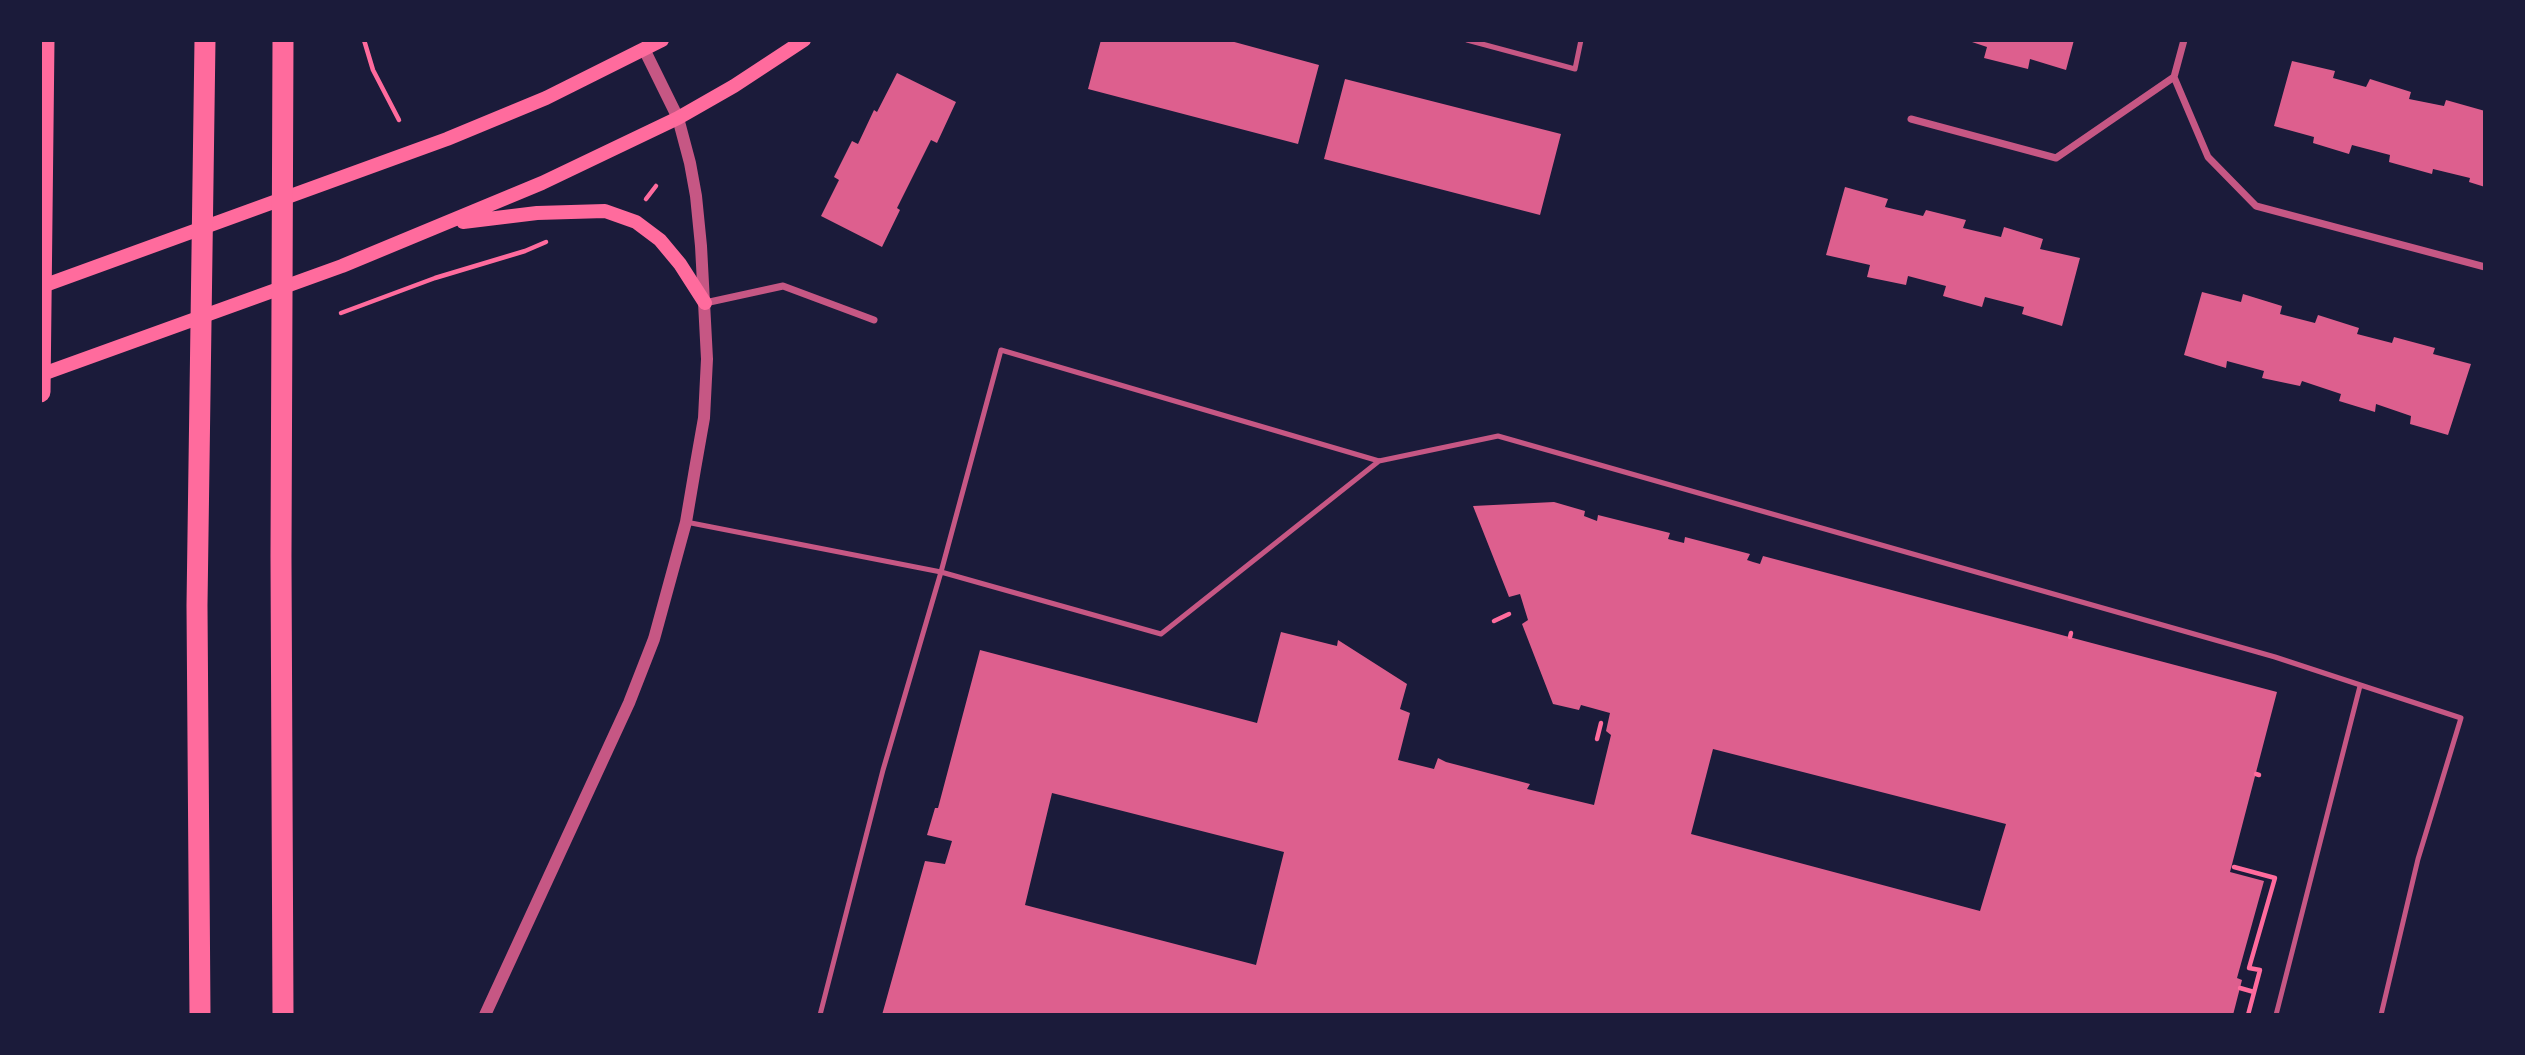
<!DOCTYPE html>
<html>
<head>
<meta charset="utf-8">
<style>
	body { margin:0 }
	#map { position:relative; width:2525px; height:1055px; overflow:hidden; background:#1b1b3a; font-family:"Titillium Web",sans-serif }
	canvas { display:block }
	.frame { position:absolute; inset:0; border:42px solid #1b1b3a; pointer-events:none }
</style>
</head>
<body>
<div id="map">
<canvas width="2525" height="1055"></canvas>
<div class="frame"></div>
</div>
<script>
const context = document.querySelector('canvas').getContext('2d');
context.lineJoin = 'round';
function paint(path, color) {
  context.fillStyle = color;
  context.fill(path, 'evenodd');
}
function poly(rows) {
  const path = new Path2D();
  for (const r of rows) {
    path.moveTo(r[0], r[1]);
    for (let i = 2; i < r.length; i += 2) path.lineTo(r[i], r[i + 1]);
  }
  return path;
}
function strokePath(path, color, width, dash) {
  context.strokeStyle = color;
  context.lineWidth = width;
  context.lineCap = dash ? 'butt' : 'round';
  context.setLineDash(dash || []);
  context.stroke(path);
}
const building = poly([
	[1101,40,1227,40,1319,65,1298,144,1088,89],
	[1966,40,2074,40,2066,70,2030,59,2028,69,1984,58,1987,47],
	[2292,61,2335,71,2333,78,2366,87,2370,79,2411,92,2409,99,2444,106,2446,100,2485,111,2485,187,2469,182,2470,178,2433,169,2432,174,2389,162,2390,155,2352,145,2349,154,2313,143,2314,137,2274,126],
	[897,73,956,102,937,143,931,140,897,208,900,210,882,247,821,216,839,180,834,177,852,141,858,144,874,110,877,112],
	[1345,79,1561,134,1540,215,1324,159],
	[1845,187,1888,199,1885,207,1923,216,1926,210,1966,220,1963,228,2001,237,2004,227,2043,239,2040,249,2080,258,2062,326,2022,314,2024,307,1985,297,1982,307,1943,296,1946,286,1908,276,1906,285,1867,277,1870,265,1826,255],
	[2202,292,2241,302,2243,294,2282,306,2280,314,2315,323,2318,315,2359,328,2357,334,2392,343,2394,337,2435,348,2433,354,2471,364,2448,435,2410,424,2411,416,2376,404,2375,412,2339,401,2341,394,2302,381,2300,386,2262,378,2264,371,2227,361,2226,368,2184,355],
	[1554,502,1585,511,1584,516,1597,521,1598,515,1670,533,1668,539,1684,543,1685,537,1750,554,1747,560,1753,562,1760,564,1763,556,2277,692,2230,872,2264,881,2237,978,2242,980,2233,1015,882,1015,925,861,945,864,952,841,927,835,935,808,938,808,980,650,1257,723,1281,632,1337,646,1338,640,1407,684,1400,709,1410,713,1398,760,1434,769,1438,758,1446,762,1530,784,1527,789,1594,805,1611,735,1606,731,1610,713,1581,705,1579,710,1553,704,1522,624,1528,620,1520,594,1509,597,1473,506],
	[1713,749,2006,824,1980,911,1691,834],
	[1052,793,1284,852,1256,965,1025,905]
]);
const path = poly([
	[364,40,373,70,399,120],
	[646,199,656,186],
	[341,313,435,278,525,251,546,242],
	[1494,621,1509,614],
	[2070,637,2071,633],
	[1597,739,1601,723],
	[2256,774,2259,775],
	[2234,867,2275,878,2249,968,2260,970,2248,1015],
	[2240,988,2254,992]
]);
const service = poly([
	[1467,40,1575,69,1581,40],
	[686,522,941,572,1161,634,1379,461],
	[820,1015,883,770,941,572,1001,350,1379,461,1498,436,2275,657,2461,718,2418,859,2381,1015],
	[2276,1015,2360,686]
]);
const minor = poly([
	[2174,77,2184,40],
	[1911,119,2056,158,2174,77,2208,157,2256,206,2485,267],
	[705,303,783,286,874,320]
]);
const tertiary = poly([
	[485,1015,629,703,654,639,686,522,695,469,704,418,707,359,701,246,696,196,690,163,678,118,644,49]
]);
const secondary = poly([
	[463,222,537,213,605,211,636,222,660,240,680,264,705,303],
	[40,287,447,139,546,98,662,40],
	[40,375,342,266,542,183,678,118,734,86,804,40]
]);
const motorway = poly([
	[40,392,44,40],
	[200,1015,197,605,205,40],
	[283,1015,281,556,283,40]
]);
paint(building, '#dd5f8e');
strokePath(path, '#ff6b9d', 4.5);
strokePath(service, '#c65784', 5);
strokePath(minor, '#c65784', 7);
strokePath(tertiary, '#c65784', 12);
strokePath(secondary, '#ff6b9d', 14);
strokePath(motorway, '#ff6b9d', 21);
</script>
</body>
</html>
